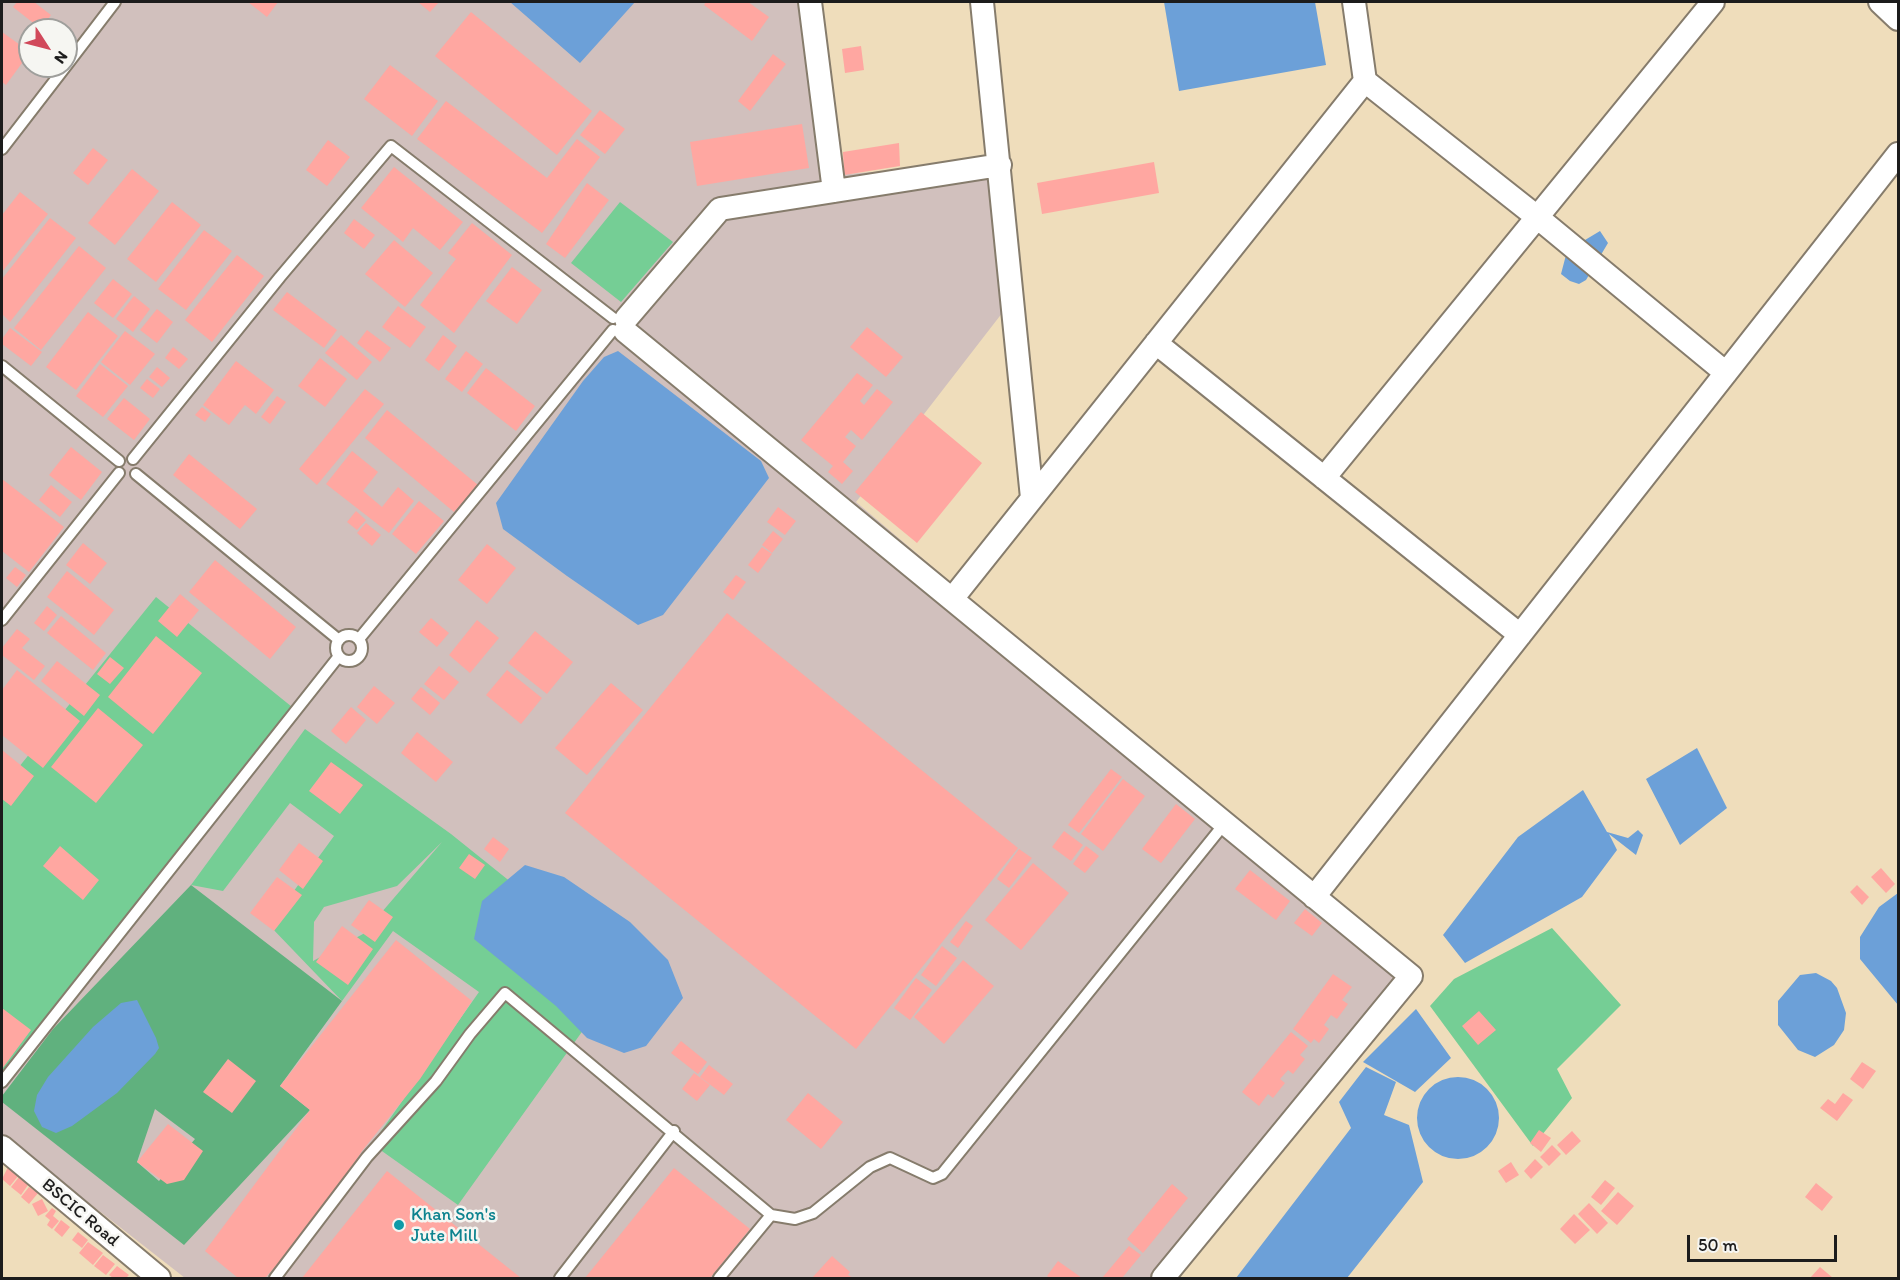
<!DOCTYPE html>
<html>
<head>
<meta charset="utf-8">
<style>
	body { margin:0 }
	#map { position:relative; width:1900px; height:1280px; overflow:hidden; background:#efddbb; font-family:Itim,sans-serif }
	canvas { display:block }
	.frame { position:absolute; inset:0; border:3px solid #1c1c1c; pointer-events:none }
	.north { position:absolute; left:18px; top:18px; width:60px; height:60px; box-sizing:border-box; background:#f6f6f2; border:2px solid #9f9f9c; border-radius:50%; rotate:126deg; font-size:16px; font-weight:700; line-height:24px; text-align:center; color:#1c1c1c }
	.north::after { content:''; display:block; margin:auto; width:21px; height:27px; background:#d1495b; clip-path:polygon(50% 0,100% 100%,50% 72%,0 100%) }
	.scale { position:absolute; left:1687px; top:1235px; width:150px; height:27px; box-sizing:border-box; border:3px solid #1c1c1c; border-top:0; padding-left:8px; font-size:18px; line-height:21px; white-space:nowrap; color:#1c1c1c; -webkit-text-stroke:4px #f6f6f2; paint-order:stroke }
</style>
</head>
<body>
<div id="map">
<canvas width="1900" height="1280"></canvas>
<div class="frame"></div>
<div class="north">N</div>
<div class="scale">50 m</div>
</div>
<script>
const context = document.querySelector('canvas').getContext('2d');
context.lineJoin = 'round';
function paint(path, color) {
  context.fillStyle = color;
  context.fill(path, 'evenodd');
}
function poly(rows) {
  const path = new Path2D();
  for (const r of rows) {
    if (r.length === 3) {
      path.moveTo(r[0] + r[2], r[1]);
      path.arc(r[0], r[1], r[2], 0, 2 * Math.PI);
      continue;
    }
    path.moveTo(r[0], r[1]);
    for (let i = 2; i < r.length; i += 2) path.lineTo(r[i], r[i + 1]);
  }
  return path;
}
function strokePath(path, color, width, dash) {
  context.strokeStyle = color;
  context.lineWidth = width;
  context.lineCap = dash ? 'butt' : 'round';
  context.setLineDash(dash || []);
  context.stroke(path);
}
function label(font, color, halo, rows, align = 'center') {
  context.font = font + ' Itim,sans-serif';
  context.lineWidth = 5;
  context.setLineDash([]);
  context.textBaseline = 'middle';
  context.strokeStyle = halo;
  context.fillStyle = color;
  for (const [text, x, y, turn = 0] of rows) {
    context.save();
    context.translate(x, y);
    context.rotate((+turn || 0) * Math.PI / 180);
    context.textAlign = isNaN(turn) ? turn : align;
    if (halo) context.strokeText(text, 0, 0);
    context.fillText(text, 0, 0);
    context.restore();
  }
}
const industrial = poly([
	[2,2,814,2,834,175,990,163,1013,299,856,502,1415,975,1162,1278,185,1278,2,1135],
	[30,30,66,30,66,66,30,66]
]);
const green = poly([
	[620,202,673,242,621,302,571,263],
	[156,597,297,711,2,1077,2,788],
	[305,729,451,834,624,973,458,1205,372,1144,479,992,393,931,342,1001,269,925,334,836,290,803,223,891,191,885],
	[442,842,363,934,313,961,314,922,324,907,397,886],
	[1552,928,1621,1005,1557,1069,1572,1098,1533,1146,1430,1006,1454,979]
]);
const forest = poly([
	[191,885,342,1001,280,1086,310,1110,184,1245,2,1102,2,1096,53,1029],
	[155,1109,195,1139,159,1181,137,1162]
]);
const water = poly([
	[510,2,635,2,580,63],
	[1164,2,1315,2,1326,65,1179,91],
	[1600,231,1608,243,1586,280,1579,284,1570,281,1561,274,1566,255,1577,238,1585,240],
	[618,351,761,461,769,478,663,615,638,625,567,576,503,529,496,503,583,381,604,357],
	[1697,748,1727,808,1680,845,1646,779],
	[1583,790,1607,832,1628,838,1638,830,1643,835,1636,855,1609,834,1617,850,1582,897,1465,963,1443,935,1518,837],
	[525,865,564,877,630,922,668,960,683,998,646,1046,624,1053,587,1038,556,1006,474,939,482,901],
	[1898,893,1898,1005,1860,959,1860,937,1879,907],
	[1816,973,1831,981,1837,988,1846,1013,1844,1030,1834,1045,1815,1057,1798,1050,1778,1025,1778,1001,1800,975],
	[137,1000,156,1038,159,1048,155,1054,117,1093,72,1126,56,1133,42,1127,34,1111,37,1095,48,1077,93,1027,121,1003],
	[1416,1009,1451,1058,1415,1092,1363,1062],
	[1366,1067,1396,1082,1384,1115,1409,1125,1423,1182,1347,1278,1236,1278,1351,1128,1339,1102],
	[1458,1118,41]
]);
const building = poly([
	[17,2,34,2,51,15,41,29,13,7],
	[248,2,278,2,267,17],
	[418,2,439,2,430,12],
	[706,2,748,2,769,17,752,41,704,5],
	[471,12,592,111,557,155,435,56],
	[52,19,61,26,57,30,43,30],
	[2,32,30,52,6,85,2,82],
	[861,46,864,70,845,73,842,49],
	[773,54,786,64,750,111,738,101],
	[390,65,438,101,412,136,364,99],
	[446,101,547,178,577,139,600,157,542,233,417,139],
	[600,110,625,129,605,154,580,135],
	[802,124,809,168,697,186,690,142],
	[328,140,350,157,327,186,306,170],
	[899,143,900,166,844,175,843,152],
	[93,148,108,160,88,185,73,173],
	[1154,162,1159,193,1042,214,1037,183],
	[394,167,463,222,440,250,413,228,403,242,361,208],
	[132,169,159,191,115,245,88,223],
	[587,183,609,200,565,258,546,244],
	[20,192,48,214,2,272,2,215],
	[172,202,201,225,156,282,127,259],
	[50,218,76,238,10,322,2,314,2,279],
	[354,219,375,235,364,249,344,233],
	[472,223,512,255,454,333,420,305,456,259,448,253],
	[204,230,232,251,186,310,158,289],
	[394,240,433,273,405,307,365,274],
	[79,246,106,268,41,350,14,328],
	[237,255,264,276,212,342,185,320],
	[512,267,542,290,517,324,486,301],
	[113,279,132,294,113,318,94,303],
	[287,292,337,330,324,348,273,310],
	[134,296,150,309,133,332,116,319],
	[398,306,426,327,410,348,382,327],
	[157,309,173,322,157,343,140,330],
	[88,312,118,336,76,390,46,367],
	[867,327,903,357,886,377,850,347],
	[10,328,42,352,31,366,2,344,2,339],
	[367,330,391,348,380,362,357,343],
	[125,331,155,354,130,385,101,362],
	[341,335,372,362,357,380,325,353],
	[443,335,457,346,439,371,425,360],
	[173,347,188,359,179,369,165,358],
	[466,351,483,364,462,392,445,379],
	[320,358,347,379,325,407,298,386],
	[236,361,274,390,256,414,245,405,229,425,203,405],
	[100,364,128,386,103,417,76,396],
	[157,367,170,378,162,387,149,377],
	[486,368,535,406,516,431,467,393],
	[857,373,873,385,860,401,864,405,877,389,893,402,862,440,851,430,845,437,856,446,843,462,853,471,842,484,828,472,833,466,801,440],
	[147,379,160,389,153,398,140,388],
	[365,389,384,404,317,485,299,469],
	[277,396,286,402,270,424,261,417],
	[124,398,150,419,134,440,107,419],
	[202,407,211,414,205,422,195,415],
	[387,410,478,485,454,512,365,438],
	[921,412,982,463,917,543,855,492],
	[71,447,102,472,81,500,49,475],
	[352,451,378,472,363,491,382,507,398,487,414,501,389,533,326,484],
	[189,454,257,509,240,529,173,475],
	[2,479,64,527,29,572,2,551],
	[51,485,72,502,60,517,39,500],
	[419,501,444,521,416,554,392,534],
	[778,507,796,521,785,535,767,522],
	[356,511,366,520,357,530,347,522],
	[366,523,381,535,372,546,357,533],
	[773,531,783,539,772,553,762,545],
	[83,543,107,563,90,584,66,565],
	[487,544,516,568,487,604,458,580],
	[762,547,772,554,758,573,748,565],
	[215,560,296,627,270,659,189,592],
	[15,567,26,575,17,587,6,578],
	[67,571,114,610,94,635,47,597],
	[736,575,746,582,733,600,723,592],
	[180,594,199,610,177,637,158,621],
	[47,606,57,615,44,631,34,623],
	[727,613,1018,848,856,1049,565,813],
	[61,616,106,653,93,670,47,633],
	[431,618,449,633,437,647,419,632],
	[477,620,499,638,470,673,449,655],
	[17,629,30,639,22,648,45,666,34,680,2,655,2,648],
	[535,631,573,662,547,694,508,663],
	[156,636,202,673,153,734,108,697],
	[110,657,124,668,110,684,97,674],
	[57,661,100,695,84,716,41,681],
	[439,666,459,682,444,700,424,684],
	[17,670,80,721,43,768,2,735,2,690],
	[507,670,542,698,521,724,486,695],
	[611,683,643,710,587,775,555,748],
	[374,686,395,703,377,724,357,707],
	[421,687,440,703,430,715,411,699],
	[351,707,366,720,346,744,331,731],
	[98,708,143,745,96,803,51,767],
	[417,732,453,762,436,782,401,753],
	[2,750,34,776,11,806,2,799],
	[331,762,363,785,340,814,309,791],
	[1111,769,1122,777,1079,833,1068,825],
	[1123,779,1145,796,1103,851,1081,834],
	[1176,804,1195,819,1161,863,1142,849],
	[1064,831,1083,845,1071,861,1052,847],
	[493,837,509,849,500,862,484,849],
	[299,843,323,861,303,889,279,870],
	[60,846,99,880,83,900,43,866],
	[1086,846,1099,856,1085,873,1073,864],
	[1019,849,1032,858,1009,888,997,879],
	[469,854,485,865,475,879,459,868],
	[1033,863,1069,893,1021,950,985,920],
	[1881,868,1895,884,1886,893,1871,877],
	[1250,870,1290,901,1276,920,1235,889],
	[277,877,302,895,274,931,250,913],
	[1857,885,1869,897,1862,905,1850,892],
	[369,900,393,917,375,942,351,925],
	[1305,909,1322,923,1312,936,1294,923],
	[966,921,973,926,958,948,950,942],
	[342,926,373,949,348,985,316,962],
	[396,940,472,1001,420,1079,362,1151,313,1225,265,1278,238,1278,205,1251,310,1110,280,1086],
	[942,946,957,958,936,986,921,975],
	[963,960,994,986,944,1044,914,1017],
	[1333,974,1352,987,1342,1000,1348,1004,1337,1019,1331,1015,1324,1025,1329,1029,1319,1043,1314,1039,1311,1043,1293,1029],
	[916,978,932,990,910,1020,894,1008],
	[2,1008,31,1030,2,1069],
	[1479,1011,1496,1030,1478,1045,1462,1026],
	[1291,1032,1308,1046,1300,1055,1305,1059,1293,1074,1288,1070,1280,1079,1285,1083,1273,1098,1268,1094,1259,1106,1242,1092],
	[681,1041,707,1062,698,1074,671,1053],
	[228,1059,256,1081,232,1113,203,1092],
	[1862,1062,1876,1071,1863,1089,1850,1079],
	[709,1065,733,1084,724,1095,700,1077],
	[694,1073,710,1085,697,1101,682,1089],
	[808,1093,843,1122,821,1149,786,1120],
	[1843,1093,1853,1100,1837,1121,1820,1108,1828,1099,1835,1104],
	[168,1124,203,1151,184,1180,167,1184,137,1162],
	[1539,1130,1551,1138,1541,1152,1530,1143],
	[1572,1131,1581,1141,1566,1155,1557,1145],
	[1552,1145,1561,1154,1549,1166,1540,1157],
	[1535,1159,1543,1167,1531,1179,1524,1171],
	[1511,1162,1519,1175,1506,1183,1498,1171],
	[8,1167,19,1175,10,1186,2,1179],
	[674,1168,750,1229,710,1278,585,1278],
	[387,1171,521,1278,302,1278],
	[19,1177,28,1185,21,1195,11,1187],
	[1605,1180,1615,1188,1601,1205,1591,1197],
	[1816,1183,1833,1197,1822,1211,1805,1197],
	[1172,1184,1188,1198,1143,1253,1127,1239],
	[29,1187,38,1193,29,1204,21,1197],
	[1618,1192,1634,1206,1617,1225,1601,1211],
	[42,1199,48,1211,38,1216,32,1204],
	[1589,1203,1608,1223,1597,1234,1578,1214],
	[52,1208,56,1211,53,1216,59,1221,52,1229,47,1225,50,1220,45,1216],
	[1574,1214,1590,1230,1575,1244,1560,1229],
	[61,1220,70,1227,62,1237,54,1230],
	[78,1232,88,1240,82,1248,72,1240],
	[88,1242,103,1253,93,1265,79,1253],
	[1129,1246,1141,1255,1122,1278,1102,1278],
	[103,1255,115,1264,106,1275,94,1266],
	[832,1256,850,1272,848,1275,853,1278,812,1278],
	[1058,1261,1082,1278,1050,1278,1047,1276],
	[117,1266,129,1275,126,1278,113,1278,109,1275],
	[1820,1267,1833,1278,1810,1278]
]);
const service = poly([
	[66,66,115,2],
	[2,149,66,66],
	[2,366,119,461],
	[133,459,280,277,391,146,613,318],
	[136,474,339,640],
	[2,620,119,473],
	[349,648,13],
	[359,639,613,330],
	[2,1082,339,656],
	[275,1278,367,1157,436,1081,470,1034,505,993,771,1215,795,1219,813,1213,870,1167,890,1158,933,1178,942,1174,1225,823],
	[560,1278,674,1131],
	[719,1278,771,1215]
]);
const minor = poly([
	[810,2,834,191],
	[982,2,1032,498],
	[1354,2,1365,81,1537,217,1726,373],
	[1880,2,1898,19],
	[626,319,720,209,1000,165],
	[625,331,1411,976,1163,1278],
	[1156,343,1520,635],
	[1324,478,1713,2],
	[952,599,1365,81],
	[1314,897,1898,154],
	[2,1147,159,1278]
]);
const markers = [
	[399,1225,6,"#0f9aa8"]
];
const streetNames = [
	["BSCIC Road",80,1213,40]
];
const cultureNames = [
	["Khan Son's",411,1215],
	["Jute Mill",411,1236]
];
paint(industrial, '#d1c0bd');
paint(green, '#75ce95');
paint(forest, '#60b17e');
paint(water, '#6ca0d8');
paint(building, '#ffa7a1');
strokePath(service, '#867c6c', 14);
strokePath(minor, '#867c6c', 26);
strokePath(service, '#fff', 10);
strokePath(minor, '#fff', 22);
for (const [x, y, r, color] of markers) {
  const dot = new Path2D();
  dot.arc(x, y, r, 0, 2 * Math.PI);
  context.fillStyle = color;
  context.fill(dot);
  strokePath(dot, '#f6f6f2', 2);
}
label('18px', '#1c1c1c', '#f6f6f2', streetNames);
label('18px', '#0d838f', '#f6f6f2', cultureNames, 'left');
</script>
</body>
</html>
